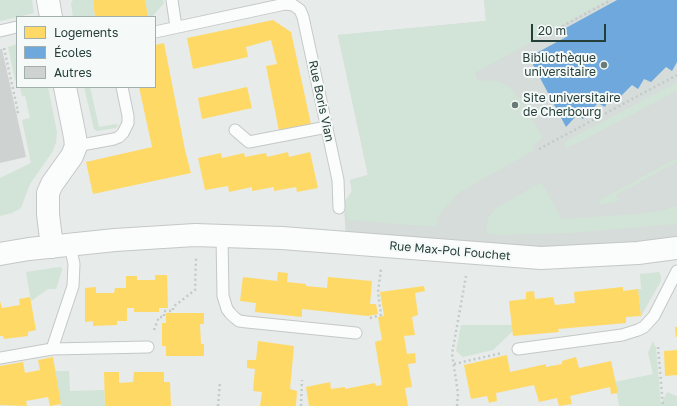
<!DOCTYPE html>
<html>
<head>
<meta charset="utf-8">
<style>
	body { margin:0 }
	#map { position:relative; width:677px; height:406px; overflow:hidden; background:#e7ebe9; font-family:"Golos Text",sans-serif }
	canvas { display:block }
	.legend { position:absolute; left:16px; top:16px; width:140px; height:72px; box-sizing:border-box; background:#f5faf8; border:1px solid #a2afac; margin:0; padding:5px 7px; list-style:none; font-size:12px; color:#253e39 }
	.legend li { display:flex; align-items:center; gap:8px; height:20px }
	.legend b { width:20px; border:1px solid #a2afac }
	.scale { position:absolute; left:531px; top:24px; width:75px; height:18px; box-sizing:border-box; border:2px solid #253e39; border-top:0; padding-left:5px; font-size:12px; line-height:14px; white-space:nowrap; color:#253e39; -webkit-text-stroke:3px #f5faf8; paint-order:stroke }
</style>
</head>
<body>
<div id="map">
<canvas width="677" height="406"></canvas>
<ul class="legend">
<li><b style="height:11px;background:#ffd966"></b>Logements</li>
<li><b style="height:11px;background:#6fa8dc"></b>Écoles</li>
<li><b style="height:11px;background:#ced2d1"></b>Autres</li>
</ul>
<div class="scale">20 m</div>
</div>
<script>
const context = document.querySelector('canvas').getContext('2d');
context.lineJoin = 'round';
function paint(path, color) {
  context.fillStyle = color;
  context.fill(path, 'evenodd');
}
function poly(rows) {
  const path = new Path2D();
  for (const r of rows) {
    path.moveTo(r[0], r[1]);
    for (let i = 2; i < r.length; i += 2) path.lineTo(r[i], r[i + 1]);
  }
  return path;
}
function strokePath(path, color, width, dash) {
  context.strokeStyle = color;
  context.lineWidth = width;
  context.lineCap = dash ? 'butt' : 'round';
  context.setLineDash(dash || []);
  context.stroke(path);
}
function label(font, color, halo, rows, align = 'center') {
  context.font = font + ' "Golos Text",sans-serif';
  context.lineWidth = 4;
  context.setLineDash([]);
  context.textBaseline = 'middle';
  context.strokeStyle = halo;
  context.fillStyle = color;
  for (const [text, x, y, turn = 0] of rows) {
    context.save();
    context.translate(x, y);
    context.rotate((+turn || 0) * Math.PI / 180);
    context.textAlign = isNaN(turn) ? turn : align;
    if (halo) context.strokeText(text, 0, 0);
    context.fillText(text, 0, 0);
    context.restore();
  }
}
const built = poly([
	[484,0,677,0,677,248,638,253,346,243,344,203,352,191,350,180,368,175,338,35,486,21]
]);
const green = poly([
	[0,0,32,0,34,13,0,21],
	[73,0,93,0,95,17,73,17,71,3],
	[145,0,163,0,164,3,152,17,148,17],
	[484,0,608,0,475,73,478,81,490,80,500,82,509,87,520,99,543,138,534,144,533,150,531,152,460,192,444,209,438,218,436,227,349,220,345,210,344,203,352,191,350,180,368,175,338,35,486,21],
	[17,44,17,79,15,80,8,47],
	[677,82,677,91,572,146,566,147,564,144,568,140],
	[20,87,48,87,57,132,56,142,53,151,30,184,21,208,12,213,0,216,0,178,31,163,22,120,30,118,25,96,22,96],
	[84,87,90,87,99,127,116,124,118,125,116,128,97,131,94,129],
	[677,158,677,162,616,195,619,201,600,205,598,201],
	[541,182,562,219,637,214,660,211,677,206,677,224,571,233,501,235,487,233,486,229,488,218,495,209],
	[59,267,62,268,62,270,56,289,48,289,31,301,26,272],
	[659,272,661,276,661,281,641,316,638,289,641,289,640,274],
	[461,325,512,325,513,331,493,350,463,357,456,351],
	[653,341,656,348,661,404,667,392,677,396,677,406,619,406,615,382,653,374,648,353],
	[55,371,69,371,70,391,104,390,105,406,61,406]
]);
const homes = poly([
	[93,0,145,0,148,17,95,17],
	[273,20,291,32,311,124,279,131,266,66,277,64,271,40,246,47,248,57,193,69,187,38],
	[164,43,185,150,191,173,93,194,86,162,152,147,139,87,155,87,155,45],
	[247,87,252,108,202,119,198,98],
	[288,152,289,157,310,152,318,188,297,192,296,187,274,191,274,187,252,191,252,187,229,192,228,186,205,190,198,158,221,153,222,158,244,153,245,157,266,153,267,157],
	[278,272,288,273,287,282,306,284,306,286,327,288,328,277,372,281,370,304,376,304,378,314,368,316,302,309,302,317,255,312,256,303,240,301,243,277,277,281],
	[155,275,167,275,168,308,159,308,159,312,134,312,134,308,127,308,127,321,117,321,117,325,93,326,93,321,85,322,85,288,96,287,96,293,114,293,115,288,126,288,126,276,137,276,137,280,155,280],
	[424,286,425,291,415,293,418,315,412,317,415,335,404,336,407,354,415,353,416,363,408,364,412,387,405,388,408,406,309,406,306,387,330,382,331,389,345,387,345,389,375,383,376,386,382,385,375,342,382,340,378,317,384,316,380,292],
	[623,287,623,291,638,289,641,316,626,317,626,323,558,329,559,332,513,336,509,301,526,299,526,292,534,291,535,299,553,297,555,305,575,303,574,292],
	[30,297,36,330,28,332,28,336,4,339,3,336,0,336,0,301,2,308,20,305,19,299],
	[166,313,204,313,204,324,200,324,201,344,204,344,204,356,166,356,166,346,162,346,162,323,166,323],
	[675,327,677,327,677,337,676,337],
	[258,341,294,346,290,389,297,391,296,406,260,406,262,392,253,391,255,369,247,368,247,360,256,360],
	[677,350,677,375,665,376,664,351],
	[507,355,510,372,546,364,546,367,562,364,562,361,576,357,579,368,611,361,618,393,611,394,610,387,570,396,572,404,559,406,557,398,539,402,534,385,496,393,497,401,492,402,489,403,487,396,471,399,464,365],
	[53,357,61,404,50,406,48,397,26,401,27,406,0,405,0,366,23,362,25,373,40,370,38,360],
	[104,372,119,372,119,383,133,382,134,372,164,372,164,382,170,382,171,406,105,406]
]);
const schools = poly([
	[617,0,677,0,677,62,672,71,666,67,651,82,644,79,638,89,632,85,616,101,610,97,605,107,598,103,583,119,577,115,566,127,529,57,568,36,564,29]
]);
const building = poly([
	[0,49,2,49,26,157,0,163]
]);
const path = poly([
	[557,34,559,28,611,0],
	[4,48,18,112,16,112],
	[539,149,677,75],
	[370,318,381,315,378,292,381,269],
	[154,330,159,317,164,317,164,311,173,311,173,307,195,290,196,258],
	[658,347,663,406],
	[454,364,502,353],
	[218,406,220,382],
	[301,406,302,380],
	[457,406,458,393,452,354,466,276]
]);
const lane = poly([
	[172,0,176,27],
	[0,31,17,27],
	[155,32,285,4,293,5,300,10,303,17,338,180,339,208],
	[235,130,249,142,327,127],
	[76,146,114,139,119,137,123,133,128,123,128,116,122,87],
	[222,236,223,296,227,309,230,313,234,317,239,321,247,322,356,333],
	[52,349,73,286,74,264,70,245],
	[518,349,622,335,638,330,644,327,654,316,677,271],
	[0,358,52,349,148,347]
]);
const street = poly([
	[48,0,51,17],
	[52,247,48,214,48,193,52,184,72,156,76,146,75,137,65,87],
	[0,254,29,249,115,240,195,235,282,238,541,258,638,253,677,248]
]);
const markers = [
	[604,65,4,"#697b77"],
	[515,105,4,"#697b77"]
];
const poiNames = [
	["Bibliothèque",596,58],
	["universitaire",596,72],
	["Site universitaire",523,98,"left"],
	["de Cherbourg",523,112,"left"]
];
const streetNames = [
	["Rue Boris Vian",321,101,78],
	["Rue Max-Pol Fouchet",450,251,5]
];
paint(built, '#d5dcd9');
paint(green, '#d2e3d7');
paint(homes, '#ffd966');
paint(schools, '#6fa8dc');
paint(building, '#ced2d1');
strokePath(lane, '#c4c8c6', 13);
strokePath(street, '#c4c8c6', 24);
strokePath(path, '#c2cbc9', 2.5, [2, 3]);
strokePath(lane, '#fbfcfc', 11);
strokePath(street, '#fbfcfc', 22);
for (const [x, y, r, color] of markers) {
  const dot = new Path2D();
  dot.arc(x, y, r, 0, 2 * Math.PI);
  context.fillStyle = color;
  context.fill(dot);
  strokePath(dot, '#f5faf8', 1.5);
}
label('12px', '#253e39', '#f5faf8', poiNames, 'right');
label('12px', '#253e39', '#f5faf8', streetNames);
</script>
</body>
</html>
